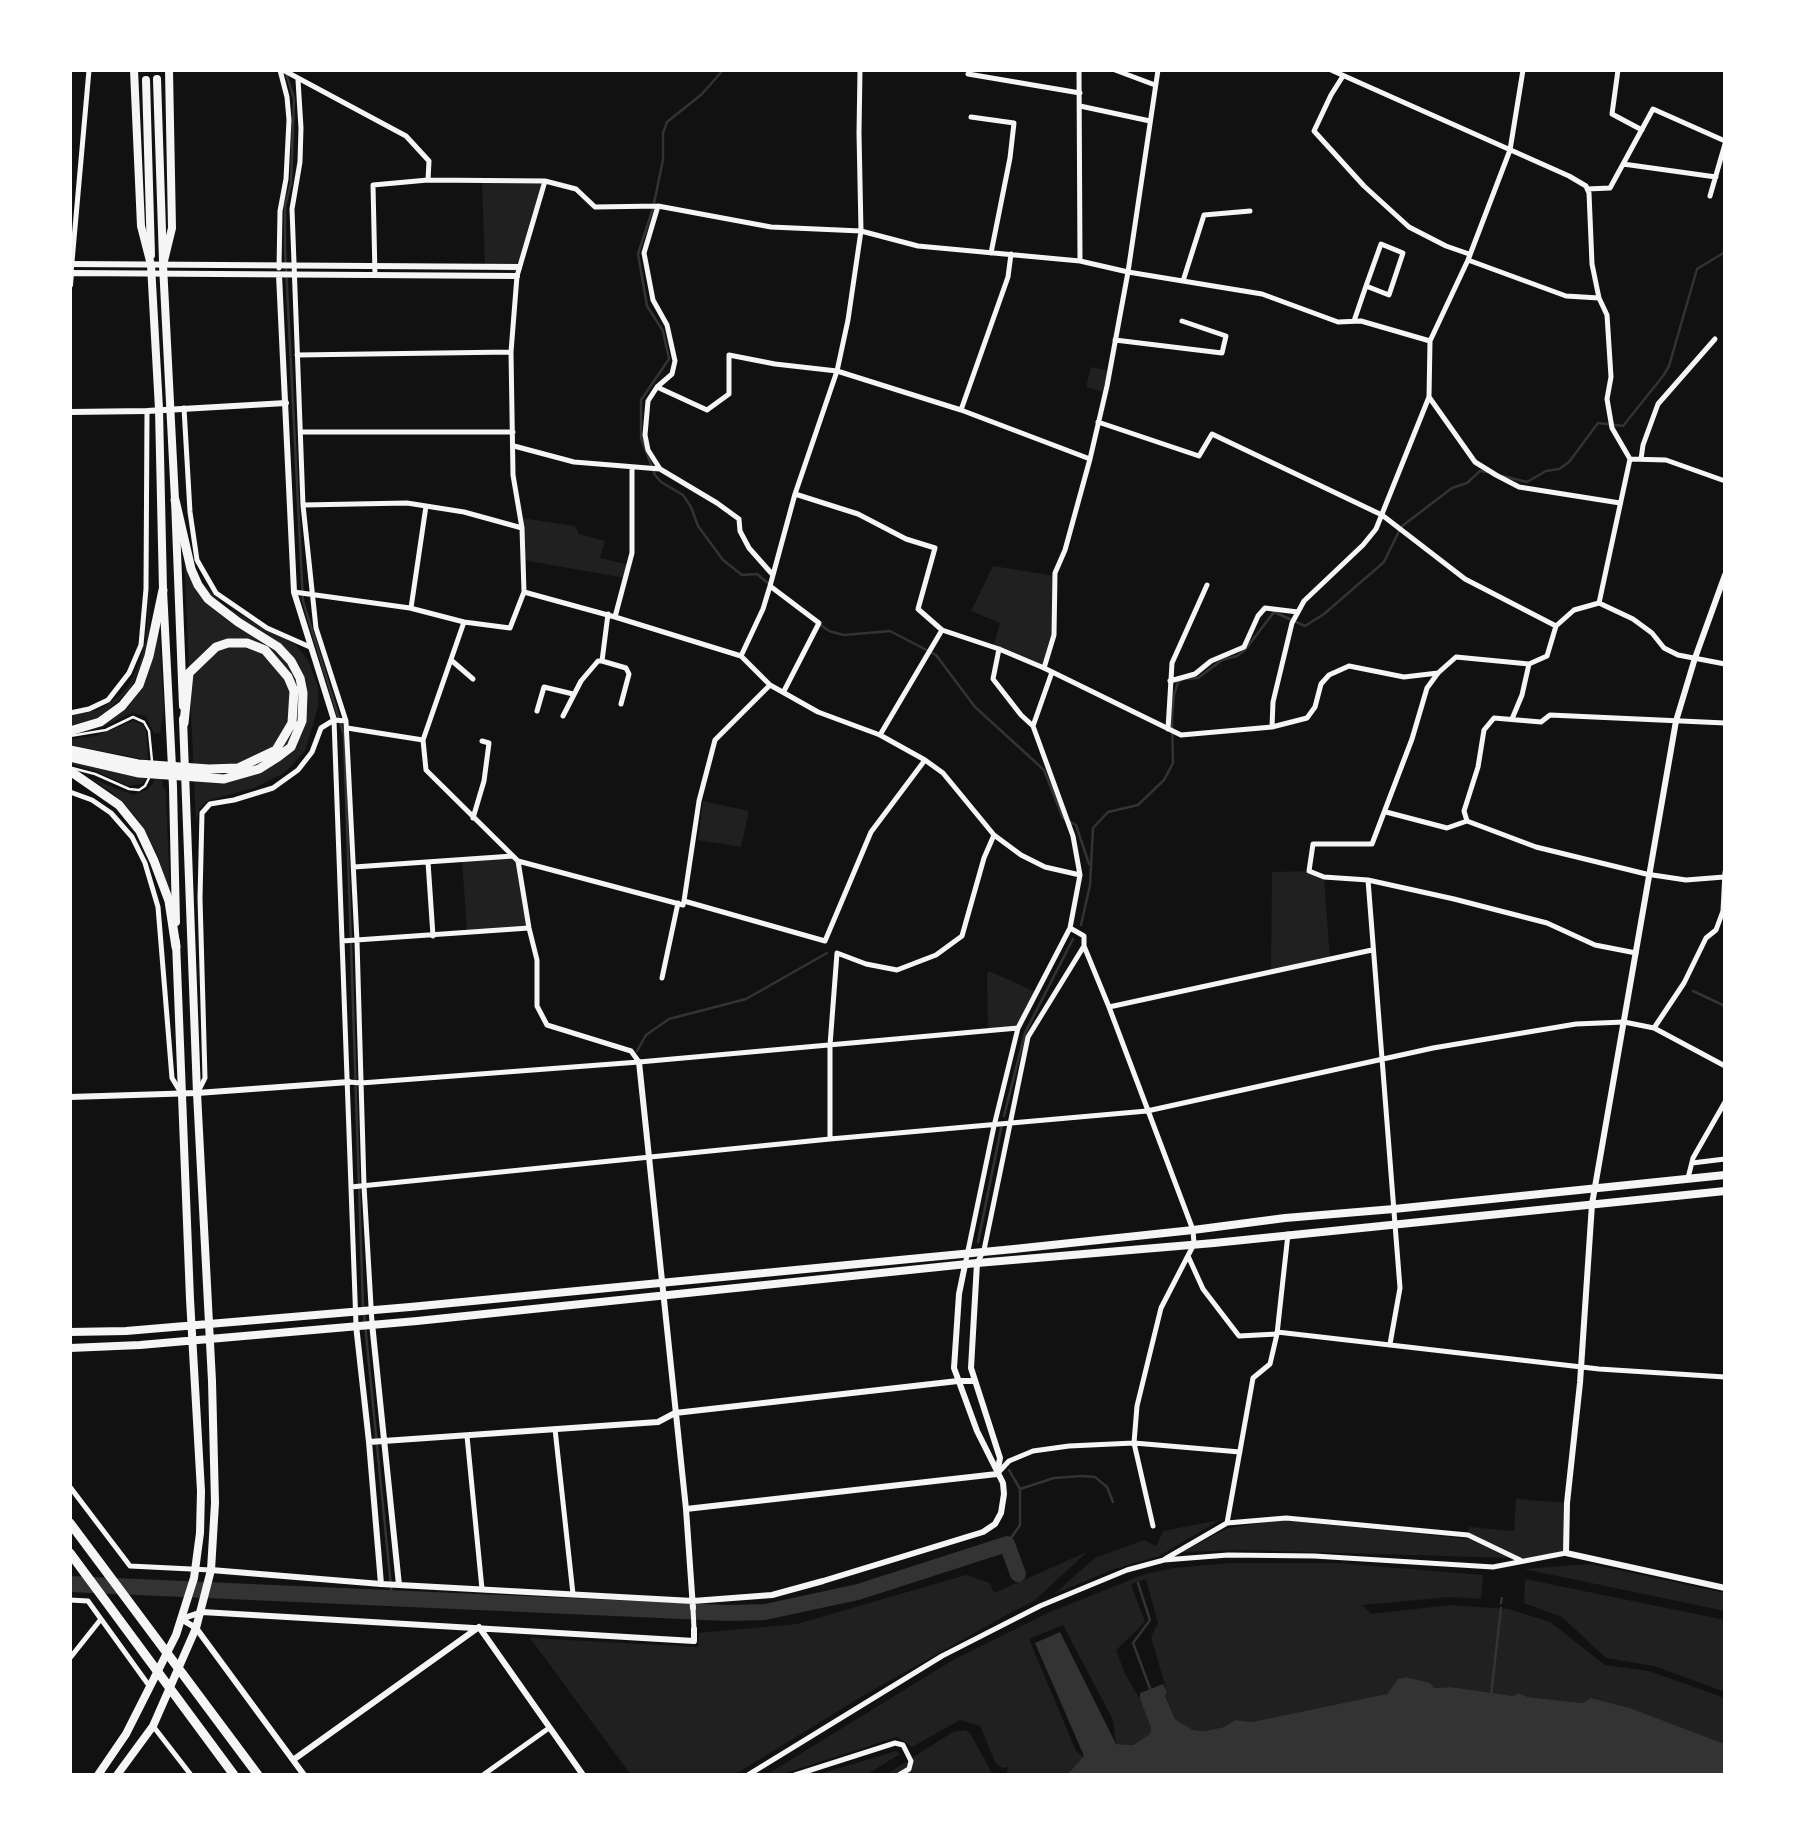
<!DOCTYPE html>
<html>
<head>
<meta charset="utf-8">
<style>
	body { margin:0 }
	#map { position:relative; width:1795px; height:1845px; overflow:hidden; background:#111; font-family:"Noto Sans",sans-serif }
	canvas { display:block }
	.frame { position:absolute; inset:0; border:72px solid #fff; pointer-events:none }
</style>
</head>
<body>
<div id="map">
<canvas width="1795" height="1845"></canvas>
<div class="frame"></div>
</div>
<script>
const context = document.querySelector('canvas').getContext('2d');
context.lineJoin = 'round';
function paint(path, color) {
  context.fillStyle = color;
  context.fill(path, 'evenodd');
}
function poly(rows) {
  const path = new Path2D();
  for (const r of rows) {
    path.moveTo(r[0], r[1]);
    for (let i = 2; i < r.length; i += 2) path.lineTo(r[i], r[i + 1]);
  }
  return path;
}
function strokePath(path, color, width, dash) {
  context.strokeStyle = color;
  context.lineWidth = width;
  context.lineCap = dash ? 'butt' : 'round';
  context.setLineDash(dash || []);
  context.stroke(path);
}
const green = poly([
	[482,181,545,181,517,272,485,269],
	[1091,367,1109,371,1105,393,1086,387],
	[182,509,197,576,224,606,296,645,308,660,318,687,318,707,305,751,284,773,254,788,209,800,199,809,196,823],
	[521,518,575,526,579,534,605,541,600,558,629,565,625,578,523,560],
	[993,566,1055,576,1054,635,1044,668,993,647,1000,623,971,611],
	[151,570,149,638,141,665,130,689,103,715,86,724,70,727,70,716,98,710,117,698,128,687,138,667,146,639],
	[159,630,164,711,160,733,154,734,146,716,132,713,105,726,86,732,87,730,120,712,129,705,144,680,153,657],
	[133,721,143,725,146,731,148,760,70,745,70,739,95,736],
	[70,761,147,777,142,784,128,786,96,771,70,764],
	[90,778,133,795,147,790,153,783,154,778,162,779,163,788,166,789,166,796,170,891,156,852,137,818,114,794],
	[703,801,749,811,741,847,698,840],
	[513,856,518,861,529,928,467,933,462,859],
	[1309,871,1324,877,1330,959,1271,972,1272,872],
	[989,971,1038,993,1018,1028,988,1030,987,974],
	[1516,1499,1567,1503,1566,1553,1520,1560,1468,1535,1469,1527,1514,1531],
	[1220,1520,1159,1556,1114,1569,1054,1594,1095,1558,1144,1540,1156,1546,1163,1531],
	[1282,1520,1469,1539,1510,1558,1243,1550,1182,1552,1228,1528],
	[1087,1552,1034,1601,1001,1618,866,1694,734,1775,631,1775,530,1638,698,1647,699,1633,797,1624,966,1575,990,1583,994,1593],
	[1231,1563,1338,1563,1483,1575,1481,1599,1450,1597,1362,1605,1371,1614,1450,1605,1509,1609,1550,1622,1605,1665,1649,1671,1725,1698,1725,1744,1630,1708,1591,1698,1582,1703,1528,1697,1518,1693,1514,1696,1451,1687,1434,1688,1430,1683,1406,1677,1398,1679,1387,1694,1363,1700,1252,1722,1235,1720,1224,1727,1205,1731,1193,1730,1175,1719,1165,1696,1167,1692,1151,1637,1158,1623,1146,1579,1131,1584,1145,1622,1116,1650,1125,1674,1140,1699,1151,1728,1150,1734,1146,1737,1133,1745,1116,1744,1113,1720,1063,1625,1029,1639,1076,1751,1084,1757,1067,1775,1006,1775,1008,1767,1003,1768,996,1764,980,1726,960,1720,912,1747,897,1737,779,1775,766,1775,953,1660,1050,1612,1145,1574,1174,1568],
	[1590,1564,1725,1593,1725,1611,1524,1569],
	[1525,1579,1725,1620,1725,1692,1654,1666,1606,1658,1562,1617,1524,1603],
	[965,1730,970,1733,993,1775,885,1775,953,1732],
	[896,1751,900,1754,866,1775,817,1775]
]);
const water = poly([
	[1060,1632,1116,1744,1133,1745,1150,1734,1151,1728,1140,1699,1140,1693,1163,1684,1167,1692,1165,1696,1175,1719,1193,1730,1205,1731,1224,1727,1235,1720,1252,1722,1387,1694,1398,1679,1406,1677,1430,1683,1434,1688,1451,1687,1514,1696,1518,1693,1528,1697,1582,1703,1591,1698,1630,1708,1725,1744,1725,1775,1067,1775,1084,1756,1035,1643]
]);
const stream = poly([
	[286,73,294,99,291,183,285,206,285,248,303,601,344,735,363,1307],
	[641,436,641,400,669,359,663,331,647,306,638,254,653,208,663,160,663,133,667,122,702,94,723,70],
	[641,438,655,475,661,482,683,495,691,507,698,526,723,560,742,575,757,574,769,584],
	[1503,476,1527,482,1546,471,1559,469,1569,462,1598,423,1623,426,1663,376,1669,366,1697,269,1725,252],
	[818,623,829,631,844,635,890,631,936,655,975,707,1044,770,1063,818,1076,825,1089,864],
	[1081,925,1090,885,1093,828,1108,812,1138,805,1164,780,1173,763,1172,717,1174,695,1178,682,1184,679,1198,678,1222,660,1237,656,1245,650,1274,612,1305,626,1324,614,1384,562,1401,527,1452,488,1467,483,1480,471,1487,472],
	[1693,991,1725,1006],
	[637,1051,646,1035,669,1019,746,999,827,953],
	[1004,1116,1025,1033,1073,939],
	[978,1242,1002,1124],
	[364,1314,392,1597],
	[1020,1489,1054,1478,1082,1476,1095,1477,1107,1487,1113,1502],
	[1007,1544,1020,1525,1020,1489,1009,1470],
	[1138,1583,1150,1620,1133,1643,1151,1691],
	[1501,1603,1502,1598],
	[1491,1695,1501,1608]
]);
const river = poly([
	[70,1584,727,1613,765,1612,858,1592,1007,1544,1018,1574]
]);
const service = poly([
	[70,736,106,730,133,717,144,722,149,731,152,761],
	[72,768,95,774,129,789,139,790,145,786,149,778]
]);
const minor = poly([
	[283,70,406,136,429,161,428,180],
	[1079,70,1080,261],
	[1115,70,1155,85],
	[1331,70,1569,176,1586,186,1589,193,1592,264,1599,298,1607,315,1611,377,1607,399,1612,428,1630,459,1599,603],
	[1618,70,1612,114,1642,130],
	[968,74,1080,93],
	[1343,76,1331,95,1314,131,1364,186,1409,227,1446,246,1469,254],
	[298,80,301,128,300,162,292,209,303,505,316,628,346,721,357,941,364,1186,372,1323],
	[1080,106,1150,121],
	[971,117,1014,123,1010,158,991,253],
	[1623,164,1716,177],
	[1587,189,1610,188,1653,109,1725,141],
	[1710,196,1725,144],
	[658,206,644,253,653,300,667,325,675,361,672,374,657,387,648,401,645,435,648,450,660,469,717,503,739,519,740,531,749,548,772,574],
	[1468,260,1566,296,1599,298],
	[279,268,280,211,286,179,289,120,287,97,280,70],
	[71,273,89,70],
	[375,275,373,185,428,180,545,181,576,189,595,207,658,206,771,227,861,231,918,246,1080,261,1128,272,1262,294,1338,322,1361,321,1430,341],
	[1183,281,1204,215,1250,211],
	[1354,321,1366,286,1381,244,1403,253,1389,295,1366,286],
	[1115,340,1222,353,1226,336,1182,321],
	[297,355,511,352],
	[657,387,707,410,729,394,729,355,775,364,837,371,961,410,1090,459],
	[1429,397,1475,462,1496,475,1519,487,1620,503],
	[184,408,190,512,197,560,216,593,267,628,310,647],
	[961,410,1008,277,1011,254],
	[1098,422,1199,456,1212,434,1382,515,1465,579,1556,626],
	[301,432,513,432],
	[514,446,574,462,660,469],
	[1630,459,1666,460,1725,481],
	[1641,459,1643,445,1658,404,1715,339],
	[795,494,858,514,906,539,935,548,918,609,942,630,880,735],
	[303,505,407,503,464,512,522,528],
	[770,586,819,623,784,691],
	[294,592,410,608,464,622,510,628,524,592,522,528,513,475,511,352,517,276,545,181],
	[524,592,615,617,741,656,770,685,818,712,880,735,925,760,943,773,994,835,1021,855,1045,867,1080,875],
	[411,608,426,506],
	[608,614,602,661,626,668,629,674,621,704],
	[615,617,632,553,632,467],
	[464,622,423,740,426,770,518,861,683,905,684,901,825,941,871,832,925,760],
	[942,630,999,649,1044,668,1181,735,1272,727,1307,718,1315,707,1321,684,1329,675,1349,666,1404,677,1438,673],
	[999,649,993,679,1021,715,1033,726],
	[741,656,763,609,770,586,795,494,837,371,848,320,861,231,859,133,860,70],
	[451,660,473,679],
	[1044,668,1054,635,1055,573,1065,550,1090,459,1107,386,1128,272,1158,70],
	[1170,681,1195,674,1211,661,1244,647,1258,616,1265,608,1298,612],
	[537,711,544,687,573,694],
	[70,713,89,709,108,700,129,673,141,645,146,589,147,411],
	[563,716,581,681,598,661,602,661],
	[1512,719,1522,695,1529,664],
	[334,720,356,1325],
	[1272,727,1273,702,1292,623,1304,601,1363,545,1376,529,1429,397,1430,341,1468,260,1510,150,1523,70],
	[347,728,423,740],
	[1168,729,1172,663,1207,585],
	[70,792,92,800,111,813,132,837,145,863,158,907,172,1078,181,1093],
	[1386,812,1447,828,1467,821,1536,847,1646,874,1686,880,1724,877],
	[473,818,484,781,489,743,482,741],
	[1467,821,1464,811,1478,767,1484,730,1494,718,1541,722,1550,715,1725,723],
	[428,862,433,936],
	[354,867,513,856],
	[1368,880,1400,1288,1390,1344],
	[684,901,699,801,715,740,770,685],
	[1070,928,1084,936,1084,946,1109,1007,1193,1230,1194,1244,1161,1308,1137,1406,1134,1443,1153,1526],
	[342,941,529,928],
	[1636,953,1595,945,1547,923,1454,899,1368,880,1324,877,1309,871,1313,844,1372,844,1412,739,1427,688,1438,673,1456,657,1529,664,1547,656,1556,626,1574,610,1599,603,1633,619,1652,633,1664,648,1678,655,1725,664],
	[662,978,678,903],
	[1109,1007,1372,950],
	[1654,1028,1684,983,1706,938,1716,930,1723,911,1725,872],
	[639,1062,1018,1028],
	[349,1082,361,1083,639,1062,631,1051,547,1025,537,1006,537,960,529,928,518,861],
	[199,1090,205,1078,200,898,202,813,210,804,234,800,273,788,298,770,312,752,321,728,334,720,346,721],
	[830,1139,830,1045,837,953,866,964,897,970,936,955,962,936,984,858,994,835],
	[1692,1163,1725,1159],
	[1688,1178,1693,1158,1725,1102],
	[351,1187,830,1139,1147,1111,1433,1048,1576,1024,1624,1022,1654,1028,1725,1066],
	[1188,1256,1203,1289,1239,1336,1277,1334],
	[977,1263,984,1250,1028,1037,1084,946],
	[965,1265,994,1126,1018,1028,1070,928,1080,875,1073,836,1033,726,1052,672],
	[1277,1332,1599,1369,1725,1377],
	[555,1429,573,1594],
	[467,1436,482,1589],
	[997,1474,1009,1461,1033,1451,1069,1446,1134,1443,1240,1452],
	[70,1487,130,1566,211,1570],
	[1227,1523,1253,1378,1270,1364,1277,1334,1288,1234],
	[1165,1559,1227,1523,1286,1518,1468,1535,1520,1560],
	[70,1600,88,1601,150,1687],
	[693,1608,694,1629],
	[70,1658,101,1619],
	[153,1726,191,1775],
	[483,1775,549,1728],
	[748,1775,942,1656,1040,1606,1127,1570,1164,1560,1228,1555,1314,1556,1493,1567,1566,1553],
	[795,1775,895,1743,903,1745,911,1761,909,1769,899,1775]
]);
const tertiary = poly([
	[70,264,519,267],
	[70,273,517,276],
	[279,275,294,592,334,720],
	[70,285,71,273],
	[70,412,147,411,286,403],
	[1725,575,1695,658,1676,721,1592,1204,1580,1383,1567,1503,1566,1553,1725,1588],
	[639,1062,686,1509,693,1608],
	[70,1097,197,1093,349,1082],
	[977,1263,971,1368,1000,1458,997,1474],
	[372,1323,399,1585],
	[356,1325,369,1442,381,1584],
	[369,1442,658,1422,675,1413,958,1381,974,1381],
	[686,1509,997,1474],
	[211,1570,381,1584,693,1601,772,1595,823,1581,983,1532,995,1524,1001,1513,1004,1494,1003,1483,977,1431,954,1368,959,1294,965,1265],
	[181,1619,202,1612,694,1641,694,1629],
	[181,1619,196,1628,304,1775],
	[293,1760,479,1627,583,1775]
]);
const primary = poly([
	[157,79,163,261],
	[146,80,151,255]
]);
const trunk = poly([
	[134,70,141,226,151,265,159,409,163,590,173,787,176,922],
	[169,70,172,228,163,265,175,500,183,706],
	[70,1332,126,1331,410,1307,1014,1249,1193,1230,1285,1218,1394,1209,1725,1175],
	[70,1348,140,1345,417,1321,977,1263,1214,1243,1725,1191],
	[98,1775,126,1734,176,1635,194,1578,200,1533,201,1491,190,1299,176,942],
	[117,1775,153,1726,196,1628,211,1570,215,1503,212,1381,197,1093,183,719]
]);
const motorway = poly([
	[70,731,100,722,122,706,139,685,149,656,163,590],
	[70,750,138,764,209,769,238,768,276,750,292,723,294,691,288,677,265,650,247,643,228,643,216,647,189,673,184,723],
	[70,757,139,773,224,779,259,769,278,757,291,747,302,721,303,693,300,678,291,661,278,647,238,622,208,599,198,585,191,569,175,500],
	[70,771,119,805,140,831,154,861,169,901,176,947],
	[70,1523,258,1775],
	[70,1553,234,1775]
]);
paint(green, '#202020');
paint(water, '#333');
strokePath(stream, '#333', 2.5);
strokePath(river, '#333', 16);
strokePath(service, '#f5f5f5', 2.5);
strokePath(minor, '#f5f5f5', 5);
strokePath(tertiary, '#f5f5f5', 6);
strokePath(primary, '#f5f5f5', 8);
strokePath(trunk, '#f5f5f5', 8);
strokePath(motorway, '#f5f5f5', 9);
</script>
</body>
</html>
